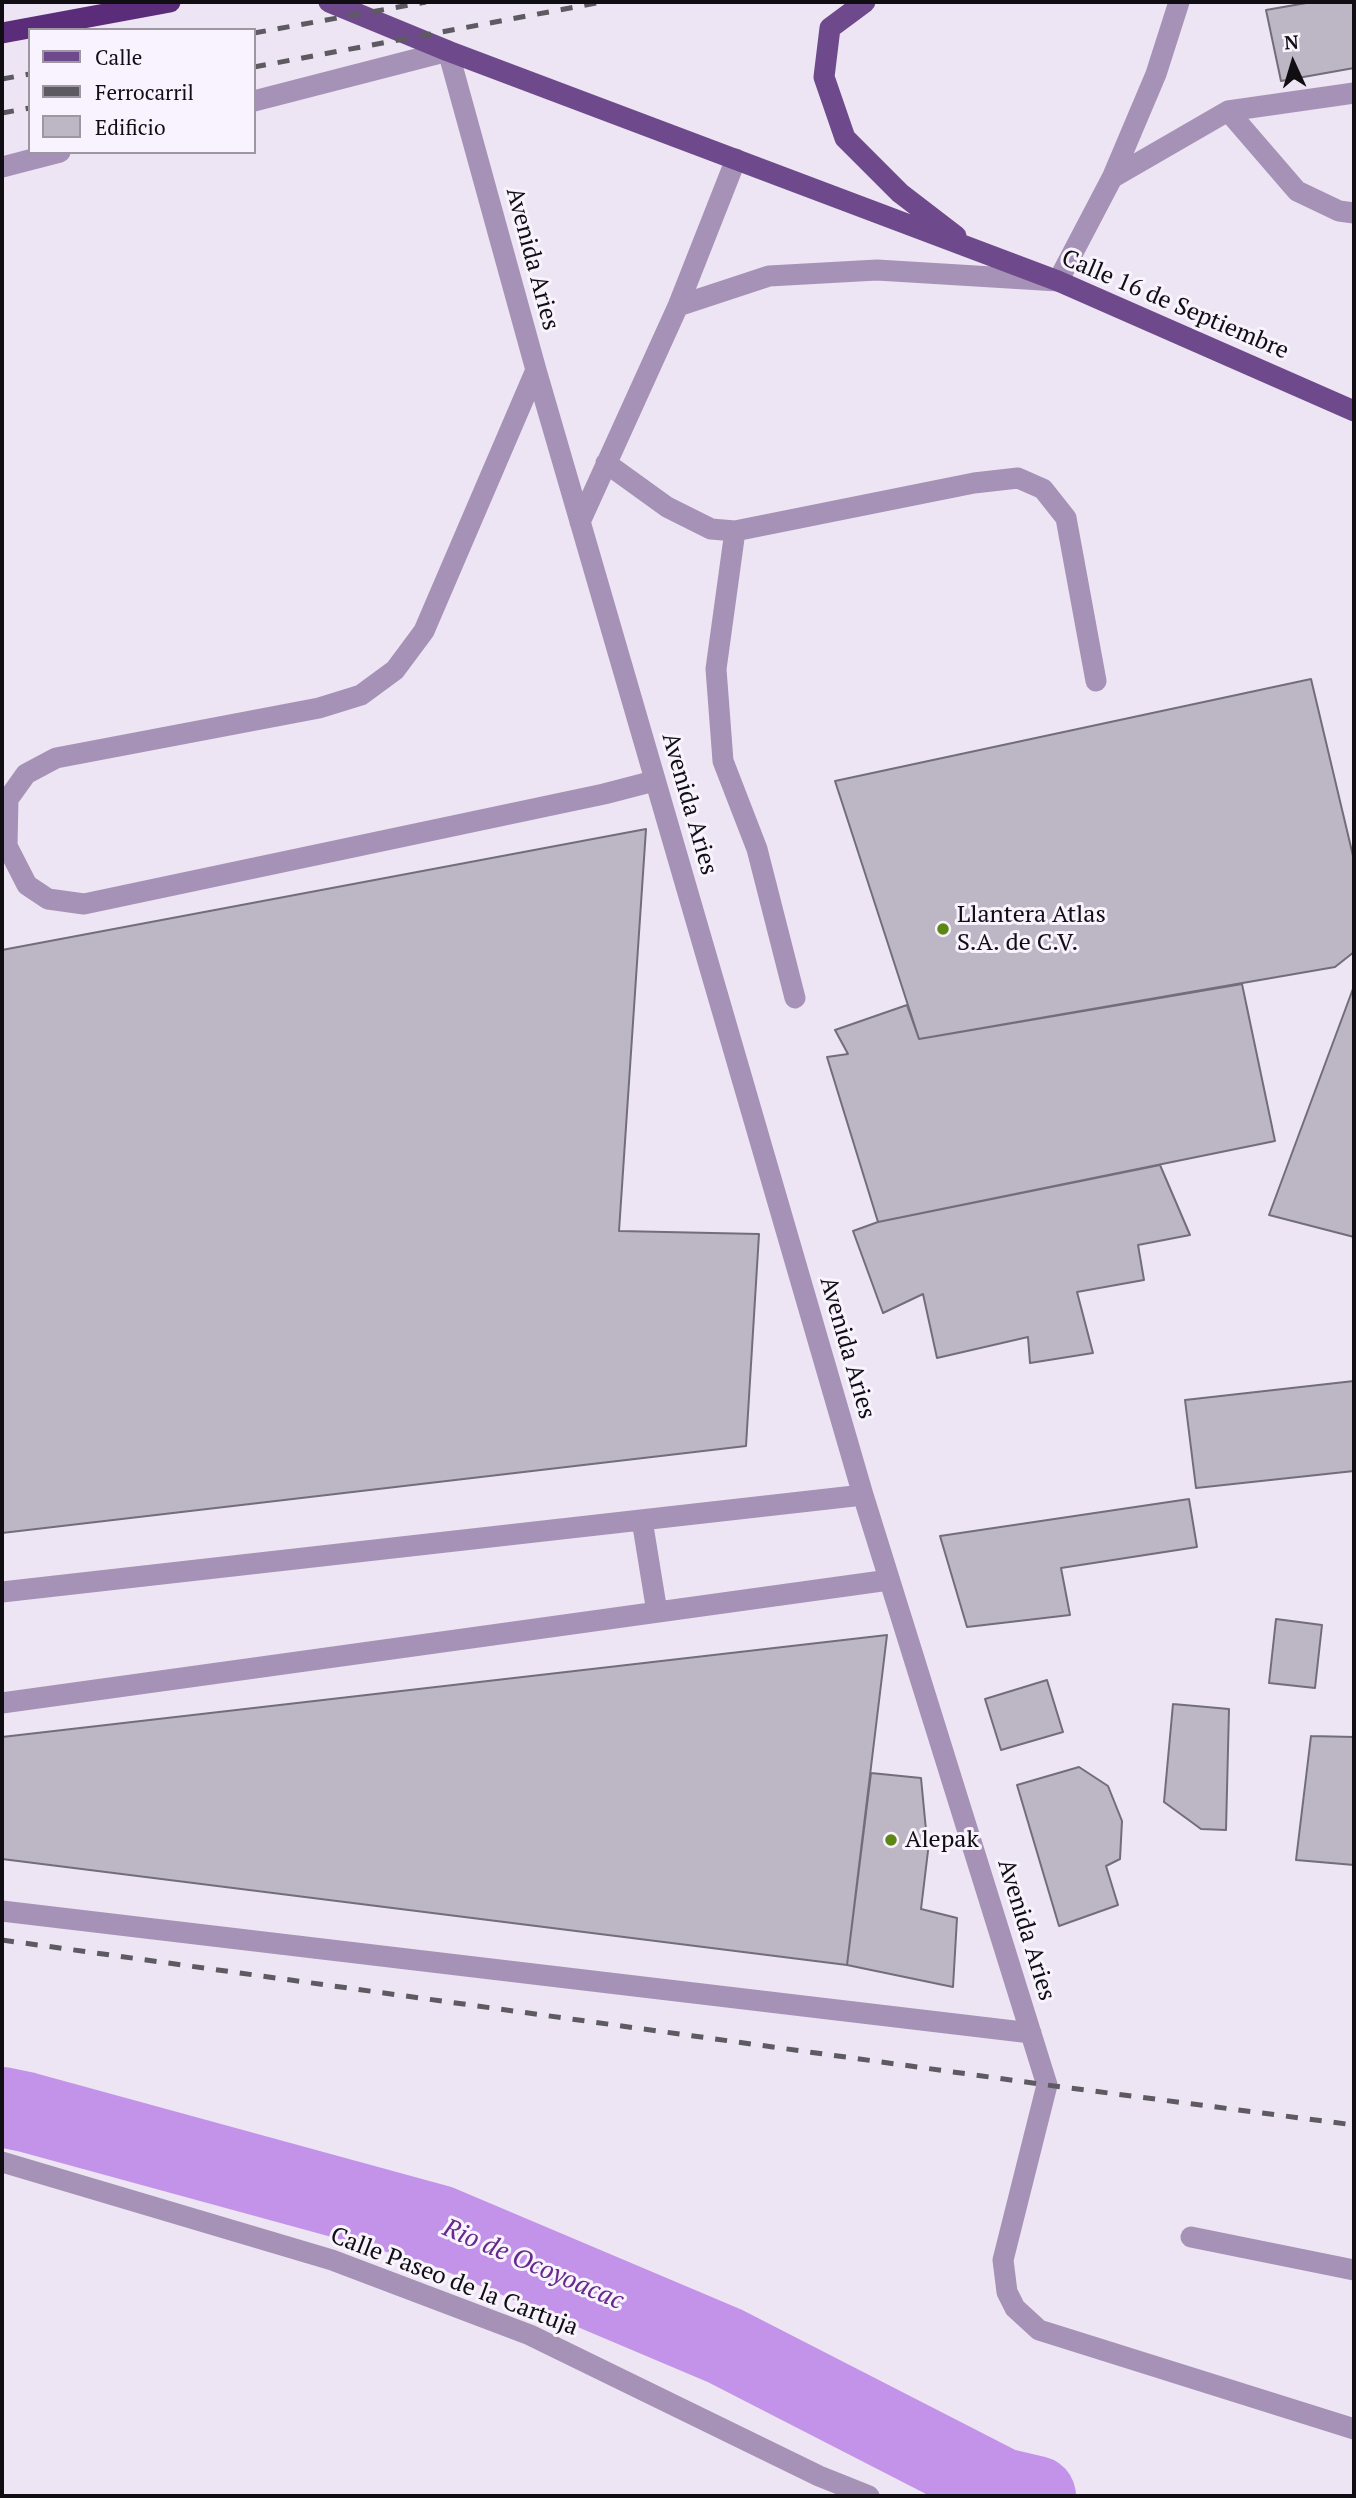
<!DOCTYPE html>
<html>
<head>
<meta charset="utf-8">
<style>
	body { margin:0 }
	#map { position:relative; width:1356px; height:2498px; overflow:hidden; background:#ede5f3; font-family:"PT Serif",serif }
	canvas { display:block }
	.frame { position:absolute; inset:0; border:4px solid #100e12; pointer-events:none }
	.legend { position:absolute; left:28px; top:28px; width:228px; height:126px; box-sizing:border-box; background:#f9f3ff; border:2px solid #9c97a0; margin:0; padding:9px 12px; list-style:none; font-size:21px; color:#100e12 }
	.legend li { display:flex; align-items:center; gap:14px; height:35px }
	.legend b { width:35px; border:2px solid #9c97a0 }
	.north { position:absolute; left:1258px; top:28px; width:70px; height:70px; -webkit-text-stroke:5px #f9f3ff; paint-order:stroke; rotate:356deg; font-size:19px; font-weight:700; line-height:28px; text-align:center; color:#100e12 }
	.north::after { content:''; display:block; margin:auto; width:24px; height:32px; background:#100e12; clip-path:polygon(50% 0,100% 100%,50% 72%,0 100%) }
</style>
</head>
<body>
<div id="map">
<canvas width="1356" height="2498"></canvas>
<div class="frame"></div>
<ul class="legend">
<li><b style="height:9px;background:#6e498b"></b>Calle</li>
<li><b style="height:9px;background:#5e5a62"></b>Ferrocarril</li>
<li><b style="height:19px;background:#bdb6c4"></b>Edificio</li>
</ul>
<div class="north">N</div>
</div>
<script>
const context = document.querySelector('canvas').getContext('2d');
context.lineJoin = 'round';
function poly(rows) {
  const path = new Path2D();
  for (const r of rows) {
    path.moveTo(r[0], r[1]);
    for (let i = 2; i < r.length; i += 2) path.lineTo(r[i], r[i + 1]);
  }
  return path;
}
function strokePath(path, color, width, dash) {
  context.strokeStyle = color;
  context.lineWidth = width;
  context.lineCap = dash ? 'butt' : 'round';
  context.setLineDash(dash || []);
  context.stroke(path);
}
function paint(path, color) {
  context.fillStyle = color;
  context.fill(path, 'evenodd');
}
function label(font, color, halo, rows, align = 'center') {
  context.font = font + ' "PT Serif",serif';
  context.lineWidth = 6;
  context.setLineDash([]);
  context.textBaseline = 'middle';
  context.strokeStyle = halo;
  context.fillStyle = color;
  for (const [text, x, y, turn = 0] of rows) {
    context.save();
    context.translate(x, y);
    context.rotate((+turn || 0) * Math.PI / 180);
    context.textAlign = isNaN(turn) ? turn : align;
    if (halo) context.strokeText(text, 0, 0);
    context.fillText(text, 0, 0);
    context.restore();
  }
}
const river = poly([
	[2,2107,26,2112,439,2225,725,2346,1002,2488,1036,2496]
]);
const building = poly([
	[1312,2,1354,2,1354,68,1281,81,1266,10,1312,2],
	[1311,679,1354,860,1354,952,1335,967,919,1039,835,781,1311,679],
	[646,829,619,1231,759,1234,746,1446,2,1533,2,950,646,829],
	[1242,984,1275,1141,878,1222,827,1057,848,1054,835,1030,907,1005,919,1039,1242,984],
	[1354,986,1354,1237,1269,1215,1354,986],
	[1160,1165,1190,1235,1138,1245,1144,1280,1077,1292,1093,1353,1030,1363,1028,1337,937,1358,923,1294,883,1313,853,1231,878,1222,1160,1165],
	[1354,1381,1354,1471,1196,1488,1185,1400,1354,1381],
	[1189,1499,1197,1547,1061,1568,1070,1615,967,1627,940,1536,1189,1499],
	[1276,1619,1322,1625,1315,1688,1269,1683,1276,1619],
	[887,1635,847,1965,2,1859,2,1737,887,1635],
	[1047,1680,1063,1732,1001,1750,985,1699,1047,1680],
	[1173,1704,1229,1709,1226,1830,1201,1829,1164,1802,1173,1704],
	[1311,1736,1354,1737,1354,1865,1296,1860,1311,1736],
	[1079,1767,1108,1786,1122,1821,1120,1859,1106,1866,1118,1905,1059,1926,1017,1785,1079,1767],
	[871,1773,921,1778,928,1851,921,1909,957,1918,953,1987,847,1965,871,1773]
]);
const minor = poly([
	[254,101,448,51,536,370,863,1495,1047,2085,1003,2260,1007,2292,1015,2308,1039,2330,1354,2429],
	[1228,111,1297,191,1339,211,1354,213],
	[2,167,60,152],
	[1112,178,1228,111,1354,93],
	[678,306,769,276,877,270,1058,281,1112,178,1156,74,1179,2],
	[536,370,424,631,395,670,361,695,319,708,56,758,26,774,8,799,7,846,27,885,48,899,84,904,604,794,654,781],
	[606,463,667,507,711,529,735,531,974,483,1018,478,1043,489,1066,518,1096,681],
	[580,522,678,306,736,159],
	[735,531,716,669,723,761,757,849,795,998],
	[642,1520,657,1612],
	[2,1592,863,1495],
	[2,1703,889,1580],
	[2,1911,1031,2033],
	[2,2162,332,2260,530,2335,819,2476,869,2496],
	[1191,2237,1354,2270]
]);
const major = poly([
	[329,2,448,51,1058,281,1354,411],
	[865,2,830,28,824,77,845,138,900,193,956,236]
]);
const highway = poly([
	[2,33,170,2]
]);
const rail = poly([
	[254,33,426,2],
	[254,67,602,2],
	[2,79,30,74],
	[2,113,30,108],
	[2,1940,1047,2085,1354,2125]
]);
const markers = [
	[943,929,7,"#5c8715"],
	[891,1840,7,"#5c8715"]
];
const streetNames = [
	["Avenida Aries",532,259,75],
	["Calle 16 de Septiembre",1175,305,23],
	["Avenida Aries",689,804,74],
	["Avenida Aries",847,1348,74],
	["Avenida Aries",1026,1930,73],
	["Calle Paseo de la Cartuja",454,2282,21]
];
const poiNames = [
	["Llantera Atlas",957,915],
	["S.A. de C.V.",957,943],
	["Alepak",905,1840]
];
const waterNames = [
	["Rio de Ocoyoacac",533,2265,23]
];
strokePath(river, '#c393e9', 80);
paint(building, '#bdb6c4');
strokePath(building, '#736d79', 2);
strokePath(minor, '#a692b7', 21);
strokePath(major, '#6e498b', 21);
strokePath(highway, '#5b2c79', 21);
strokePath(rail, '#5e5a62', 5, [12, 12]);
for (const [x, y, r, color] of markers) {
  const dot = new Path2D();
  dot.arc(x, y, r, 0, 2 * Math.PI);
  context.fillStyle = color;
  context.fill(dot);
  strokePath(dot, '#f9f3ff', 2.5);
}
label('24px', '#100e12', '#f9f3ff', streetNames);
label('24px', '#100e12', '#f9f3ff', poiNames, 'left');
label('italic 26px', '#66298d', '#f9f3ff', waterNames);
</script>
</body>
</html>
